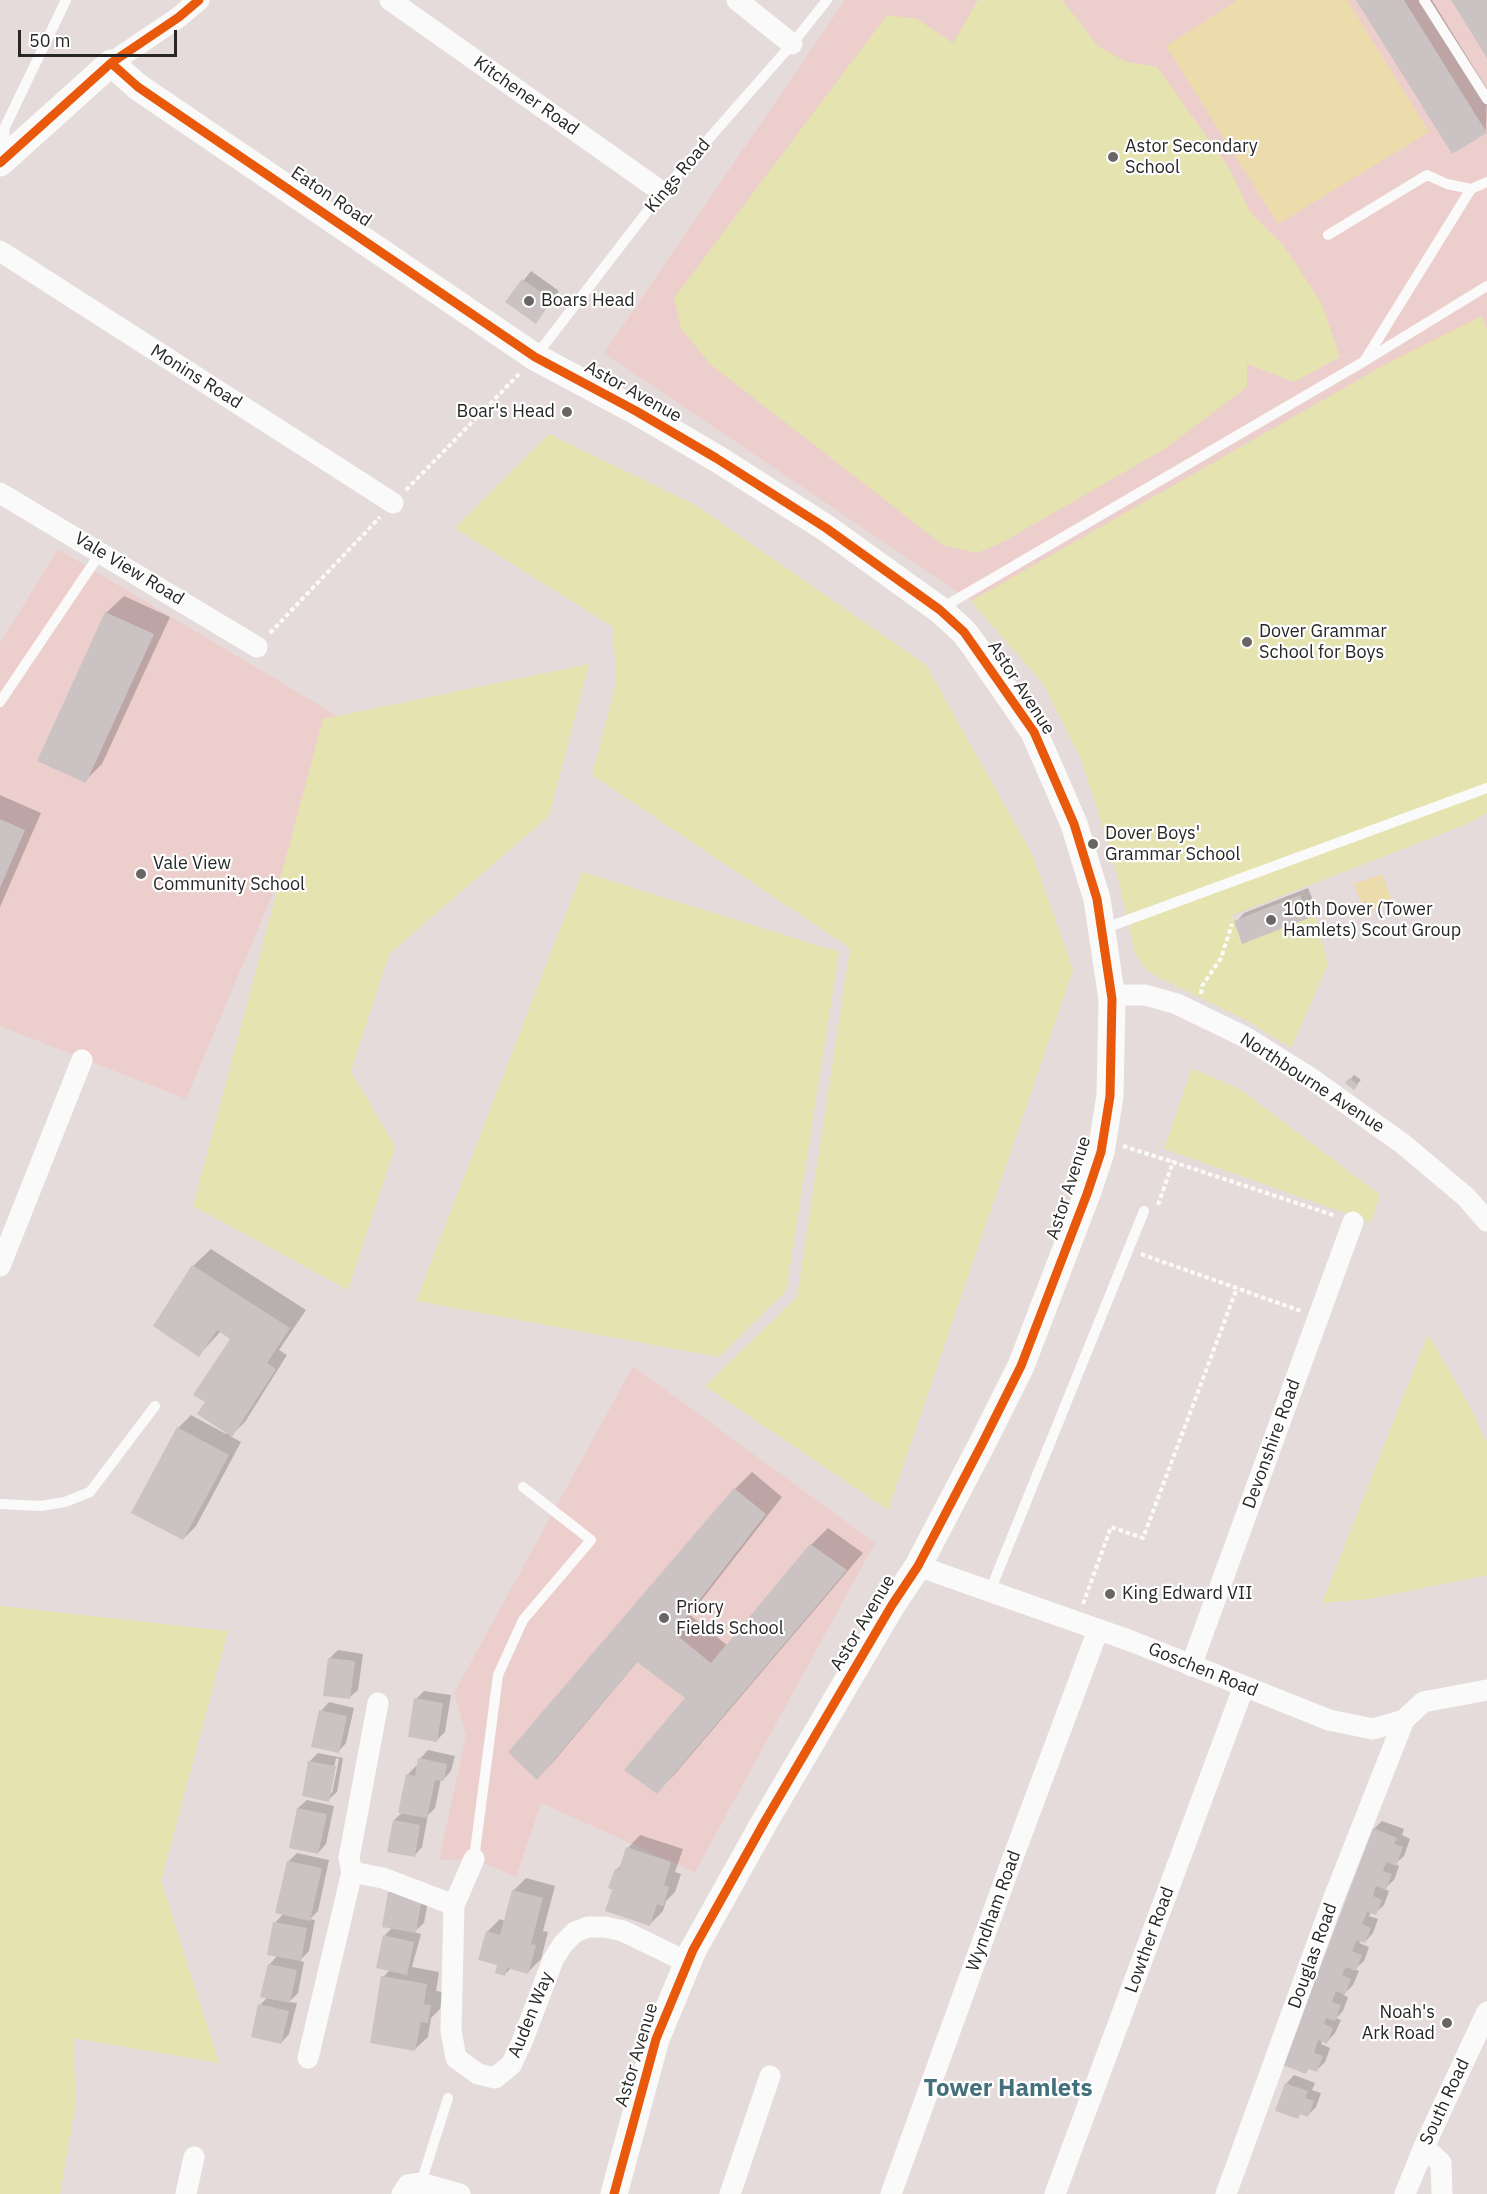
<!DOCTYPE html>
<html>
<head>
<meta charset="utf-8">
<style>
	body { margin:0 }
	#map { position:relative; width:1487px; height:2194px; overflow:hidden; background:#e6dbdb; font-family:"IBM Plex Sans",sans-serif }
	canvas { display:block }
	.scale { position:absolute; left:18px; top:30px; width:159px; height:27px; box-sizing:border-box; border:3px solid #272727; border-top:0; padding-left:8px; font-size:18px; line-height:21px; white-space:nowrap; color:#272727; -webkit-text-stroke:4px #fff; paint-order:stroke }
</style>
</head>
<body>
<div id="map">
<canvas width="1487" height="2194"></canvas>
<div class="scale">50 m</div>
</div>
<script>
const context = document.querySelector('canvas').getContext('2d');
context.lineJoin = 'round';
function paint(path, color) {
  context.fillStyle = color;
  context.fill(path, 'evenodd');
}
function poly(rows) {
  const path = new Path2D();
  for (const r of rows) {
    path.moveTo(r[0], r[1]);
    for (let i = 2; i < r.length; i += 2) path.lineTo(r[i], r[i + 1]);
  }
  return path;
}
function strokePath(path, color, width, dash) {
  context.strokeStyle = color;
  context.lineWidth = width;
  context.lineCap = dash ? 'butt' : 'round';
  context.setLineDash(dash || []);
  context.stroke(path);
}
function label(font, color, halo, rows, align = 'center') {
  context.font = font + ' "IBM Plex Sans",sans-serif';
  context.lineWidth = 4.5;
  context.setLineDash([]);
  context.textBaseline = 'middle';
  context.strokeStyle = halo;
  context.fillStyle = color;
  for (const [text, x, y, turn = 0] of rows) {
    context.save();
    context.translate(x, y);
    context.rotate((+turn || 0) * Math.PI / 180);
    context.textAlign = isNaN(turn) ? turn : align;
    if (halo) context.strokeText(text, 0, 0);
    context.fillText(text, 0, 0);
    context.restore();
  }
}
const education = poly([
	[845,0,1487,0,1487,813,1465,825,1135,953,1116,870,1081,759,1043,684,971,601,604,353],
	[58,549,346,721,186,1099,0,1026,0,643],
	[633,1366,875,1543,695,1872,541,1803,516,1877,474,1859,439,1860,466,1735,454,1693]
]);
const green = poly([
	[978,0,1062,0,1098,46,1126,62,1157,67,1229,168,1250,212,1284,246,1321,302,1340,357,1294,382,1247,364,1247,387,1166,448,1003,542,977,553,943,545,710,364,681,328,674,298,887,15,917,19,953,43],
	[1482,316,1487,330,1487,813,1465,825,1232,915,1243,943,1315,915,1328,964,1291,1048,1246,1020,1155,976,1144,967,1135,953,1116,870,1081,759,1043,684,971,601,1386,364],
	[549,434,697,506,926,665,1033,856,1073,970,888,1510,705,1386,797,1297,850,948,592,775,616,683,613,627,455,528],
	[589,664,549,816,389,954,351,1071,395,1147,348,1290,193,1206,323,719],
	[582,872,839,952,786,1291,719,1357,416,1301],
	[1192,1068,1241,1090,1380,1195,1371,1222,1164,1149],
	[1428,1334,1472,1410,1485,1440,1487,1439,1487,1575,1369,1599,1322,1603],
	[0,1606,228,1631,161,1881,219,2063,73,2038,76,2102,60,2194,0,2194]
]);
const pitch = poly([
	[1238,0,1347,0,1429,132,1278,224,1166,46],
	[1382,874,1393,903,1365,913,1354,884]
]);
const shadow = poly([
	[1358,0,1432,0,1487,89,1486,131],
	[531,271,559,291,536,322,507,302],
	[124,596,170,617,102,764,85,781,106,613],
	[0,795,41,813,0,907],
	[1308,888,1316,908,1308,917,1236,922,1244,913],
	[1354,1075,1361,1080,1354,1088,1347,1083],
	[211,1249,306,1310,279,1350,287,1355,245,1422,230,1436,241,1442,196,1526,183,1539,178,1428,191,1415,226,1434,227,1432,207,1402,232,1338,221,1331,199,1355,155,1326,193,1266],
	[752,1472,782,1497,690,1615,728,1646,811,1545,828,1528,863,1553,674,1775,657,1792,687,1698,638,1661,554,1761,537,1778,735,1489],
	[338,1650,363,1654,358,1690,349,1698,330,1658],
	[424,1691,451,1695,445,1732,437,1740,416,1699],
	[329,1702,354,1708,346,1743,338,1752,321,1711],
	[428,1750,455,1756,451,1771,443,1780,441,1779,435,1808,428,1815,422,1847,414,1856,394,1820,403,1812,407,1775,416,1766,418,1767,420,1759],
	[318,1753,343,1758,337,1792,328,1800,310,1761],
	[336,1758,339,1759,332,1793,329,1793],
	[307,1800,334,1806,326,1844,318,1853,298,1808],
	[1382,1821,1404,1829,1402,1835,1410,1839,1404,1856,1395,1864,1399,1866,1394,1880,1384,1889,1389,1891,1384,1905,1375,1913,1371,1912,1369,1916,1378,1919,1373,1933,1365,1942,1361,1940,1359,1943,1369,1947,1364,1961,1355,1969,1359,1971,1353,1985,1343,1995,1348,1997,1343,2011,1336,2018,1341,2020,1335,2033,1327,2042,1323,2040,1321,2044,1330,2048,1325,2062,1317,2070,1310,2068,1306,2072,1374,1829],
	[640,1835,683,1849,675,1872,681,1874,675,1892,666,1901,663,1911,650,1924,614,1889,616,1870,623,1863,628,1848],
	[297,1853,329,1860,318,1911,310,1919,315,1920,309,1951,299,1961,304,1962,298,1993,289,2002,297,2003,289,2034,281,2043,260,2005,268,1997,269,1965,278,1955,275,1923,284,1913,277,1912,289,1861],
	[526,1878,555,1886,543,1931,548,1932,541,1959,528,1972,511,1968,505,1974,499,1964,487,1932,500,1919,505,1921,513,1891],
	[397,1885,430,1890,424,1923,414,1932,421,1934,412,1967,439,1972,436,1991,443,1992,440,2009,431,2018,428,2037,415,2049,383,1977,390,1970,384,1936,393,1927,389,1893],
	[1294,2075,1315,2083,1312,2090,1321,2093,1316,2107,1308,2115,1302,2113,1297,2117,1286,2084]
]);
const building = poly([
	[1356,0,1404,0,1487,133,1452,154],
	[1451,0,1487,0,1487,58],
	[522,279,552,300,536,324,505,302],
	[105,612,154,634,86,783,37,761],
	[0,819,25,830,0,888],
	[1300,895,1309,918,1242,944,1234,921],
	[1349,1078,1358,1085,1354,1090,1345,1083],
	[192,1265,290,1328,267,1363,276,1369,232,1437,197,1414,205,1402,193,1395,230,1339,217,1330,199,1357,153,1326],
	[177,1427,229,1455,183,1540,131,1513],
	[734,1488,766,1514,674,1633,711,1663,810,1544,847,1570,657,1794,624,1770,685,1698,637,1662,537,1780,508,1752],
	[328,1658,355,1661,350,1699,323,1696],
	[414,1698,443,1703,437,1742,408,1737],
	[319,1710,347,1716,339,1753,311,1747],
	[418,1758,447,1764,444,1781,435,1780,427,1818,398,1813,406,1774,415,1776],
	[308,1761,336,1766,329,1802,302,1796],
	[297,1808,327,1814,318,1854,289,1848],
	[393,1820,420,1825,415,1857,387,1852],
	[1373,1828,1397,1838,1394,1844,1403,1847,1396,1866,1386,1862,1383,1871,1392,1874,1386,1890,1376,1886,1373,1896,1382,1900,1376,1915,1367,1912,1362,1924,1371,1928,1365,1943,1357,1940,1352,1951,1362,1955,1356,1971,1346,1967,1342,1975,1351,1979,1345,1995,1336,1991,1332,2002,1341,2005,1335,2021,1326,2018,1324,2024,1333,2028,1327,2044,1318,2040,1314,2053,1323,2056,1317,2072,1308,2069,1306,2074,1283,2065],
	[626,1847,671,1862,664,1885,669,1887,663,1906,657,1904,650,1926,605,1911,612,1890,608,1888,615,1869,619,1870],
	[287,1861,322,1868,310,1921,275,1913],
	[512,1890,543,1898,531,1944,536,1945,528,1974,507,1968,505,1976,495,1973,497,1965,478,1960,486,1931,500,1935],
	[388,1892,422,1898,416,1933,382,1927],
	[273,1922,307,1928,301,1961,267,1955],
	[383,1935,414,1942,407,1975,376,1968],
	[268,1964,297,1970,290,2003,260,1997],
	[381,1976,427,1984,424,2004,431,2005,428,2023,421,2022,415,2051,370,2043],
	[258,2004,289,2011,281,2044,251,2037],
	[1285,2083,1308,2091,1305,2098,1314,2101,1308,2117,1300,2114,1298,2119,1275,2111]
]);
const path = poly([
	[406,490,520,373],
	[270,633,380,517],
	[1201,994,1202,986,1221,958,1232,924],
	[1123,1146,1173,1162],
	[1158,1205,1173,1162,1336,1216],
	[1141,1254,1301,1311],
	[1083,1604,1111,1527,1143,1538,1237,1288]
]);
const service = poly([
	[1424,0,1487,99],
	[6,154,4,129,66,0],
	[1328,235,1427,175,1447,184,1471,189],
	[535,357,662,192,792,44,827,0],
	[1365,360,1471,189,1487,182],
	[940,609,1363,362,1487,286],
	[0,702,101,552],
	[1103,929,1487,788],
	[0,1504,41,1506,65,1502,90,1492,155,1406],
	[990,1591,1144,1211],
	[474,1859,498,1675,523,1620,591,1540,523,1487],
	[421,2183,448,2098]
]);
const minor = poly([
	[390,0,662,192],
	[737,0,792,44],
	[111,63,179,17,199,0],
	[0,251,393,503],
	[0,493,257,647],
	[1112,999,1123,995,1145,995,1177,1004,1245,1037,1312,1079,1403,1144,1466,1197,1487,1221],
	[0,1266,82,1060],
	[918,1566,1131,1641,1329,1720,1373,1729,1404,1720,1423,1702,1487,1690],
	[1191,1666,1353,1222],
	[474,1859,454,1905,451,2031,456,2058,478,2074,495,2078,511,2065,522,2042,553,1960,563,1944,575,1932,588,1927,605,1927,623,1931,687,1962],
	[352,1872,349,1858,378,1703],
	[308,2058,352,1872,383,1878,454,1905],
	[1424,2147,1441,2163,1442,2194],
	[186,2194,194,2157],
	[402,2194,408,2185,421,2183,460,2194],
	[730,2194,770,2076],
	[891,2194,1012,1860,1098,1630],
	[1055,2194,1244,1686],
	[1226,2194,1333,1900,1404,1720],
	[1405,2194,1424,2147,1487,2012]
]);
const tertiary = poly([
	[0,163,111,63,138,87,535,357,636,411,716,458,826,528,940,610,964,632,976,648,1034,732,1074,824,1097,899,1112,999,1110,1096,1101,1152,1087,1194,1021,1366,982,1444,918,1566,892,1605,765,1821,693,1950,656,2039,614,2194]
]);
const cycleway = poly([
	[111,63,138,87,535,357,636,411,716,458,826,528,940,610,964,632,1034,732,1074,824,1097,899,1112,999,1110,1096,1101,1152,1087,1194,1021,1366,982,1444,918,1566,892,1605,765,1821,693,1950,656,2039,614,2194],
	[0,163,111,63,179,17,199,0]
]);
const markers = [
	[1113,157,6,"#6a6666"],
	[529,301,6,"#6a6666"],
	[567,412,6,"#6a6666"],
	[1247,642,6,"#6a6666"],
	[1093,844,6,"#6a6666"],
	[141,874,6,"#6a6666"],
	[1271,920,6,"#6a6666"],
	[1110,1594,6,"#6a6666"],
	[664,1618,6,"#6a6666"],
	[1447,2023,6,"#6a6666"]
];
const streetNames = [
	["Kitchener Road",526,96,35],
	["Kings Road",678,176,-50],
	["Eaton Road",331,197,34],
	["Monins Road",196,377,32],
	["Astor Avenue",633,392,29],
	["Vale View Road",129,569,31],
	["Astor Avenue",1021,688,57],
	["Northbourne Avenue",1312,1083,33],
	["Astor Avenue",1069,1188,-72],
	["Devonshire Road",1272,1444,-70],
	["Astor Avenue",863,1623,-59],
	["Goschen Road",1203,1670,22],
	["Wyndham Road",994,1911,-70],
	["Lowther Road",1150,1940,-70],
	["Douglas Road",1313,1956,-70],
	["Auden Way",531,2015,-68],
	["Astor Avenue",637,2055,-73],
	["South Road",1445,2102,-65]
];
const poiNames = [
	["Astor Secondary",1125,147],
	["School",1125,168],
	["Boars Head",541,301],
	["Boar's Head",555,412,"right"],
	["Dover Grammar",1259,632],
	["School for Boys",1259,653],
	["Dover Boys'",1105,834],
	["Grammar School",1105,855],
	["Vale View",153,864],
	["Community School",153,885],
	["10th Dover (Tower",1283,910],
	["Hamlets) Scout Group",1283,931],
	["King Edward VII",1122,1594],
	["Priory",676,1608],
	["Fields School",676,1629],
	["Noah's",1435,2013,"right"],
	["Ark Road",1435,2034,"right"]
];
const districtNames = [
	["Tower Hamlets",1008,2089]
];
paint(education, '#eccfcd');
paint(green, '#e5e3af');
paint(pitch, '#ecdcac');
paint(shadow, '#0003');
paint(building, '#cbc3c3');
strokePath(path, '#fbfafa', 4, [4.5, 3]);
strokePath(service, '#fbfafa', 10);
strokePath(minor, '#fbfafa', 21);
strokePath(tertiary, '#fbfafa', 27);
strokePath(cycleway, '#e8590c', 9);
for (const [x, y, r, color] of markers) {
  const dot = new Path2D();
  dot.arc(x, y, r, 0, 2 * Math.PI);
  context.fillStyle = color;
  context.fill(dot);
  strokePath(dot, '#fff', 2);
}
label('18px', '#272727', '#fff', streetNames);
label('18px', '#272727', '#fff', poiNames, 'left');
label('bold 24px', '#43707b', '#fff', districtNames);
</script>
</body>
</html>
